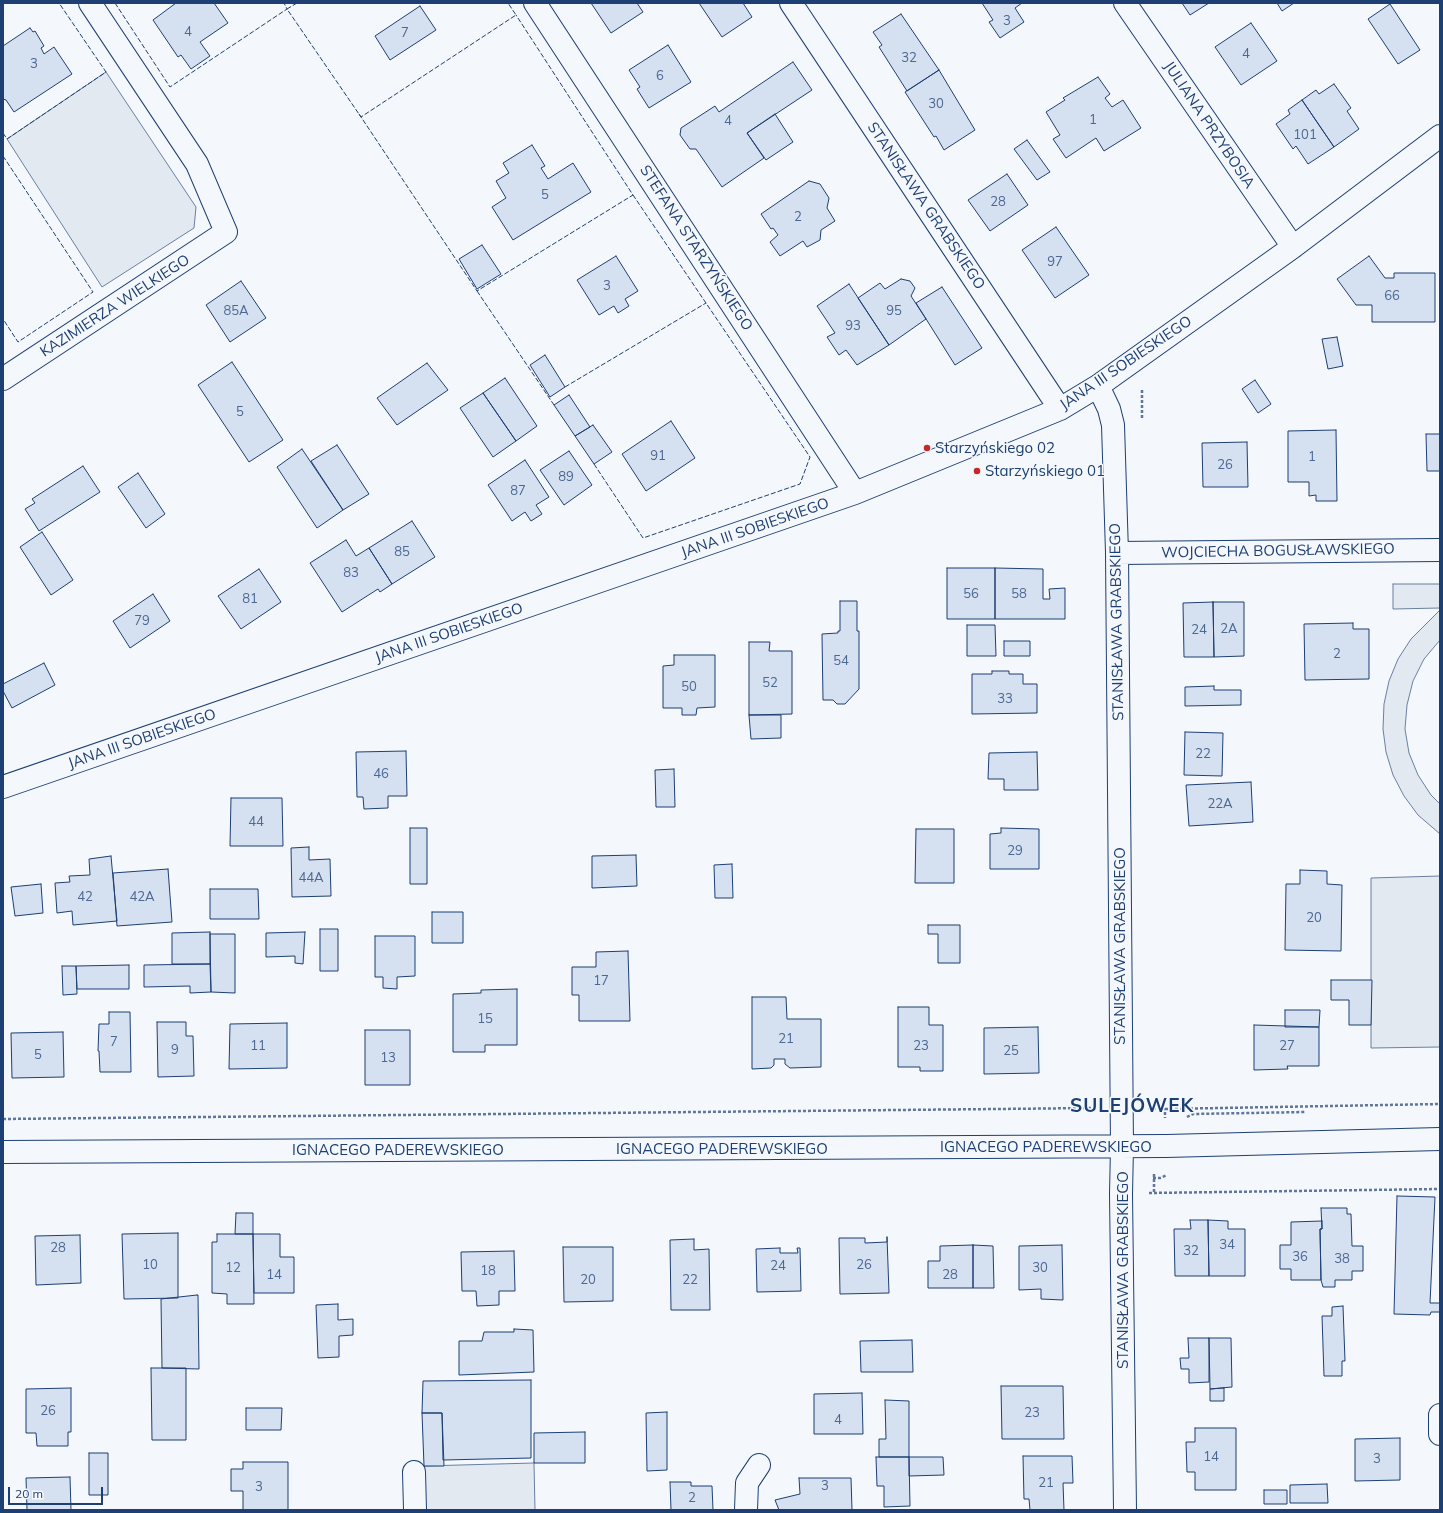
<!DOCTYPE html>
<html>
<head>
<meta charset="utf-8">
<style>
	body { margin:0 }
	#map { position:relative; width:1443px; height:1513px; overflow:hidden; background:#f4f7fb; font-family:Mulish,sans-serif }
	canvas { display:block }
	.frame { position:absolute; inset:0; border:4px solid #1d3f73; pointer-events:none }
	.scale { position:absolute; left:8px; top:1487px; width:95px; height:18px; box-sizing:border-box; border:2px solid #1d3f73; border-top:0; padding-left:5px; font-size:12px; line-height:14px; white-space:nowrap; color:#1d3f73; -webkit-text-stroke:3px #f4f7fb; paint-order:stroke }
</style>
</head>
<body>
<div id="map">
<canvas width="1443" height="1513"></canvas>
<div class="frame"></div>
<div class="scale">20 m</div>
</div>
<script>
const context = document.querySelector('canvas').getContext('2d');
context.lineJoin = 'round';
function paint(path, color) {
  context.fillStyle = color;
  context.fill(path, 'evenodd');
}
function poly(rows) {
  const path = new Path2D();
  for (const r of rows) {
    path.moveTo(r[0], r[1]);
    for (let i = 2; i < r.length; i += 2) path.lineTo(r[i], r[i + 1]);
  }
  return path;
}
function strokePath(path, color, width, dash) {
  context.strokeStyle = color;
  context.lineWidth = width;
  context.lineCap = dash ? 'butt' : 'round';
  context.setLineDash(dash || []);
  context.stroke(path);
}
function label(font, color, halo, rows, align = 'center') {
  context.font = font + ' Mulish,sans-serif';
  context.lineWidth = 3;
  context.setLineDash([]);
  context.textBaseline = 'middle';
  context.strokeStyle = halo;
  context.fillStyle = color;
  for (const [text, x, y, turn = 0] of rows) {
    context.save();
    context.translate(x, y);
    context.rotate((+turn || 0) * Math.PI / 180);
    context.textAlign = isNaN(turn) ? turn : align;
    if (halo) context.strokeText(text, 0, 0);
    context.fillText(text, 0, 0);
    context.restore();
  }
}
const green = poly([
	[106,72,196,207,194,228,102,287,7,139,106,72],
	[1393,584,1440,584,1440,608,1393,609,1393,584],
	[1440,610,1440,640,1424,659,1413,681,1407,705,1405,729,1409,753,1418,775,1431,795,1440,804,1440,834,1418,815,1404,796,1393,775,1386,752,1383,729,1384,704,1389,681,1398,659,1411,639,1440,610],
	[1440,876,1440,1047,1371,1048,1371,878,1440,876],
	[534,1463,535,1510,425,1510,424,1466,534,1463]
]);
const building = poly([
	[176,3,214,3,228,23,200,42,210,56,191,69,181,55,178,57,153,20,176,3],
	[591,3,637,3,643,12,611,33,591,3],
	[699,3,743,3,752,17,722,37,699,3],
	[982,3,1022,3,1015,8,1024,22,1000,38,989,22,993,20,982,3],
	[1182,3,1209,3,1190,15,1182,3],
	[1277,3,1294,3,1282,11,1277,3],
	[1390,4,1420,50,1398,64,1368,19,1390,4],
	[420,6,436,30,390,60,375,36,420,6],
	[901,14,939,70,907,91,879,47,882,45,873,32,901,14],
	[1251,23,1277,61,1241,85,1215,47,1251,23],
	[30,28,33,32,35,31,44,46,41,48,44,54,54,47,72,74,14,112,6,100,3,99,3,46,30,28],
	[668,45,691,82,649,108,637,89,640,87,629,70,668,45],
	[793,62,812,90,747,133,764,158,722,187,696,149,690,149,680,135,681,128,715,106,719,112,793,62],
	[939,70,975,130,944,150,936,136,934,137,905,92,939,70],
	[1098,77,1110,94,1105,98,1112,107,1123,100,1141,128,1104,151,1096,138,1066,158,1053,139,1060,135,1046,112,1065,100,1063,98,1098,77],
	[1334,84,1351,108,1347,111,1359,129,1334,147,1302,100,1316,90,1319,94,1334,84],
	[1302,100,1334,147,1308,164,1296,146,1293,149,1276,124,1290,114,1288,110,1302,100],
	[775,114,793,142,766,160,747,133,775,114],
	[1027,140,1050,172,1037,180,1014,149,1027,140],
	[532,145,545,166,541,168,548,179,573,163,591,192,513,240,492,207,506,198,496,181,509,173,503,163,532,145],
	[1007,174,1028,205,990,231,968,200,1007,174],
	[809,181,820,184,829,198,827,208,835,221,821,230,820,240,807,247,803,241,780,256,770,242,778,235,773,228,771,229,761,214,809,181],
	[1056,227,1089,275,1055,298,1022,250,1056,227],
	[482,245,501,274,477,289,459,259,482,245],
	[616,256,638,291,625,299,629,306,618,313,614,306,599,315,577,280,616,256],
	[1369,256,1385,278,1394,278,1394,273,1435,273,1435,322,1372,322,1372,305,1356,305,1337,279,1369,256],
	[901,279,910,281,915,288,911,296,926,319,889,345,858,298,880,283,885,289,901,279],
	[241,281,266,318,230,342,206,305,241,281],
	[849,284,889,345,857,365,846,350,839,355,827,337,835,333,817,306,849,284],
	[942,287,982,348,955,365,916,303,942,287],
	[1337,337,1343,366,1328,369,1322,339,1337,337],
	[545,355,565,387,550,397,530,365,545,355],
	[232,362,283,440,249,462,198,385,232,362],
	[427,363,448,390,397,425,377,398,427,363],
	[505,378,537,426,516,441,483,393,505,378],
	[1255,380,1271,404,1258,413,1242,389,1255,380],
	[483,393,516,441,493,457,460,408,483,393],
	[569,395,590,427,575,436,554,405,569,395],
	[671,421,695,458,646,491,622,454,671,421],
	[593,425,612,452,594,464,575,436,593,425],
	[1336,430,1337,501,1316,501,1316,495,1309,496,1309,482,1288,482,1288,431,1336,430],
	[1426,434,1440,434,1440,471,1427,471,1426,434],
	[1247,442,1248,487,1203,487,1202,443,1247,442],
	[337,445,369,494,343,510,311,461,337,445],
	[302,449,343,510,317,528,277,467,302,449],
	[569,451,592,485,564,505,540,470,569,451],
	[525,460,549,497,536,505,542,514,531,521,525,512,512,521,488,485,525,460],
	[83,466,100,492,39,531,25,509,35,503,32,499,83,466],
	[138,473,165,514,146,528,118,487,138,473],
	[412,521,435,557,392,584,369,548,412,521],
	[42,532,73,580,51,595,20,547,42,532],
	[346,540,356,556,369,548,392,584,380,592,378,589,342,612,310,563,346,540],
	[947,568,995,568,995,619,947,619,947,568],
	[995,568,1043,569,1043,599,1050,599,1049,589,1065,588,1065,619,995,619,995,568],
	[259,569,281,602,241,629,218,596,259,569],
	[153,594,170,621,130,648,113,621,153,594],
	[840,601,857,601,857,631,859,631,859,689,845,704,837,704,833,700,823,700,822,634,838,633,838,631,840,631,840,601],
	[1213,602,1214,657,1184,657,1183,603,1213,602],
	[1213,602,1244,602,1244,656,1214,657,1213,602],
	[1353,623,1353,629,1369,629,1369,679,1305,680,1304,624,1353,623],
	[967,625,995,625,996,656,967,656,967,625],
	[1004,641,1030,641,1030,656,1004,656,1004,641],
	[749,642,770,642,769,651,792,651,792,714,749,715,749,642],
	[674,655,715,655,715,707,697,708,696,715,682,715,682,708,663,708,663,666,674,665,674,655],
	[44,663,55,685,12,708,3,691,3,684,44,663],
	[992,671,1009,671,1009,674,1023,674,1023,684,1037,684,1037,713,972,714,972,674,992,674,992,671],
	[1214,686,1214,690,1241,690,1241,705,1185,706,1185,687,1214,686],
	[749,715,781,715,781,738,751,739,749,715],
	[1185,732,1223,733,1222,776,1184,775,1185,732],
	[406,751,407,796,388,796,388,808,364,809,363,797,357,797,356,752,406,751],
	[1037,752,1038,790,1004,790,1004,779,988,779,989,753,1037,752],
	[674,769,675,807,656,807,655,770,674,769],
	[1251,782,1253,822,1189,826,1186,785,1251,782],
	[231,798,282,798,283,846,230,846,231,798],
	[410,828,427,828,427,884,410,884,410,828],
	[1001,828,1039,829,1039,869,990,869,990,834,1001,833,1001,828],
	[916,829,954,829,954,883,915,883,916,829],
	[309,847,309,860,330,859,331,896,292,897,291,848,309,847],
	[636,855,637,886,592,888,592,856,636,855],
	[111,856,117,921,73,925,72,911,57,913,55,883,70,882,69,876,90,875,89,859,111,856],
	[732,864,733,898,715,898,714,865,732,864],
	[168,869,172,922,117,926,113,873,168,869],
	[1300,870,1327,871,1327,884,1342,885,1341,951,1285,950,1286,884,1300,884,1300,870],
	[41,884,43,913,15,916,11,887,41,884],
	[210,889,258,889,259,919,210,919,210,889],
	[432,912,463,912,463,943,432,943,432,912],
	[928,925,960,925,960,963,938,963,938,934,928,934,928,925],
	[320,929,338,929,338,971,320,971,320,929],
	[210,932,210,964,172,964,172,933,210,932],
	[305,932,303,964,295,963,295,956,266,957,266,933,305,932],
	[210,934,235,934,235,993,211,992,210,934],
	[375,936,415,936,415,976,397,977,397,989,383,988,383,977,375,977,375,936],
	[628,951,630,1021,579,1021,579,995,572,995,572,967,596,967,596,952,628,951],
	[210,964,211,992,190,993,190,986,144,987,144,965,210,964],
	[129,965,129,989,77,989,76,966,129,965],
	[62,966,76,966,77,994,63,995,62,966],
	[1331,980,1372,980,1371,1025,1349,1025,1349,1000,1331,1000,1331,980],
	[517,989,517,1045,485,1045,485,1052,453,1052,453,994,481,993,481,990,517,989],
	[752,997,786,997,787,1019,821,1019,821,1067,790,1068,785,1064,785,1059,774,1059,774,1065,771,1068,752,1069,752,997],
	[898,1007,929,1007,929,1025,943,1025,943,1071,920,1071,920,1067,898,1067,898,1007],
	[1285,1010,1320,1010,1319,1027,1285,1027,1285,1010],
	[109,1012,130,1012,131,1072,100,1072,99,1051,98,1051,99,1024,109,1024,109,1012],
	[157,1022,186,1022,186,1036,193,1036,194,1076,158,1077,157,1022],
	[287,1023,287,1068,229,1069,230,1024,287,1023],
	[1254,1025,1319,1027,1319,1066,1287,1066,1288,1069,1254,1070,1254,1025],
	[1038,1027,1039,1073,984,1074,984,1028,1038,1027],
	[365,1030,410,1030,410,1085,365,1085,365,1030],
	[63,1032,64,1077,12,1078,11,1033,63,1032],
	[1397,1196,1435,1197,1430,1303,1440,1303,1440,1312,1431,1312,1430,1315,1394,1314,1397,1196],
	[1321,1208,1347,1208,1347,1214,1351,1214,1352,1246,1363,1246,1363,1271,1352,1271,1352,1280,1335,1280,1335,1287,1323,1287,1321,1280,1320,1229,1322,1229,1321,1208],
	[236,1213,253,1213,253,1234,235,1234,236,1213],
	[1190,1220,1208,1220,1209,1276,1175,1276,1174,1229,1191,1229,1190,1220],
	[1208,1220,1228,1221,1228,1229,1245,1229,1245,1276,1209,1276,1208,1220],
	[1322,1221,1322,1229,1320,1229,1321,1280,1291,1280,1291,1269,1280,1269,1280,1245,1291,1245,1291,1222,1322,1221],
	[178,1233,178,1298,124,1299,122,1234,178,1233],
	[217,1234,253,1234,254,1304,227,1304,227,1294,212,1293,212,1242,217,1242,217,1234],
	[253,1234,280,1234,280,1257,294,1257,294,1293,254,1293,253,1234],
	[80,1235,81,1283,36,1285,35,1236,80,1235],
	[887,1237,889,1293,840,1294,839,1238,865,1238,865,1243,887,1242,887,1237],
	[694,1239,694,1250,709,1249,710,1310,671,1310,670,1240,694,1239],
	[973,1245,993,1246,994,1288,973,1288,973,1245],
	[973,1245,973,1288,928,1288,928,1261,940,1261,940,1246,973,1245],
	[1062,1245,1063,1300,1041,1299,1041,1289,1019,1290,1019,1246,1062,1245],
	[563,1247,613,1247,613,1301,564,1302,563,1247],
	[780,1248,780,1253,798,1253,797,1248,800,1248,801,1291,757,1292,756,1249,780,1248],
	[514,1251,515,1291,499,1291,499,1305,477,1306,476,1291,462,1291,461,1252,514,1251],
	[197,1295,198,1295,199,1369,162,1368,161,1299,197,1295],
	[338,1304,338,1320,353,1319,353,1335,339,1336,339,1357,318,1358,316,1305,338,1304],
	[1343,1306,1345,1361,1342,1361,1342,1376,1324,1376,1322,1316,1332,1316,1332,1307,1343,1306],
	[514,1329,533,1330,534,1372,459,1375,459,1341,482,1341,484,1332,514,1332,514,1329],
	[1188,1338,1209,1338,1209,1382,1189,1383,1189,1369,1181,1369,1180,1358,1189,1358,1188,1338],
	[1209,1338,1231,1338,1232,1387,1210,1389,1209,1338],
	[912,1340,913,1372,861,1372,860,1341,912,1340],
	[151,1368,186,1368,186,1440,152,1440,151,1368],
	[531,1380,531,1458,443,1460,442,1413,422,1413,423,1381,531,1380],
	[1001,1386,1063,1386,1064,1439,1002,1439,1001,1386],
	[71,1388,71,1432,68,1432,68,1446,37,1446,36,1433,26,1433,26,1389,71,1388],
	[1224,1388,1224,1401,1210,1401,1210,1389,1224,1388],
	[862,1393,863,1434,814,1434,814,1394,862,1393],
	[885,1400,909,1401,909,1457,879,1457,879,1439,886,1439,885,1400],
	[246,1408,282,1408,281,1430,246,1430,246,1408],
	[667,1412,667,1470,647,1471,646,1413,667,1412],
	[422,1413,442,1413,444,1466,424,1466,422,1413],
	[1195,1428,1236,1428,1236,1490,1195,1490,1195,1472,1187,1472,1186,1442,1195,1442,1195,1428],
	[585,1432,585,1463,534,1463,534,1433,585,1432],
	[1400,1438,1400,1480,1355,1481,1355,1439,1400,1438],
	[89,1453,108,1453,108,1495,89,1495,89,1453],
	[1023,1456,1072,1456,1073,1483,1063,1483,1064,1510,1030,1510,1029,1499,1024,1499,1023,1456],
	[876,1457,909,1457,910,1506,884,1507,884,1486,877,1486,876,1457],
	[909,1457,943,1457,944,1475,909,1476,909,1457],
	[243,1462,288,1462,288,1510,243,1510,243,1491,231,1491,231,1469,243,1469,243,1462],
	[70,1477,71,1510,27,1510,26,1478,70,1477],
	[799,1478,851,1478,852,1510,779,1510,775,1500,800,1494,799,1478],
	[670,1482,691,1482,691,1486,712,1486,713,1510,671,1510,670,1482],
	[1327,1484,1328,1503,1290,1503,1290,1485,1327,1484],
	[1264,1490,1287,1490,1287,1504,1264,1504,1264,1490]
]);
const path = poly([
	[1142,390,1142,419],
	[1148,1108,1165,1109,1165,1118],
	[1165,1109,1440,1104],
	[1187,1117,1193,1114,1306,1112],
	[3,1119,1095,1108],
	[1154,1174,1154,1193],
	[1153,1178,1160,1178,1167,1175],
	[1149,1193,1440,1189]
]);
const minor = poly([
	[535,3,855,493],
	[791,3,1060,409],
	[1125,3,1293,247],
	[3,379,226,232,197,164,90,3],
	[1098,386,1109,409,1113,425,1117,553,1122,1147,1121,1194,1125,1510],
	[1117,553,1440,550],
	[3,787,855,493,1060,409,1098,386,1293,247,1440,136],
	[3,1152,1166,1146,1440,1139],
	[1440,1415,1440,1434],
	[414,1472,415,1510],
	[746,1510,747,1483,759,1465]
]);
const fence = poly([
	[115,3,170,87,287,9,284,3],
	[297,3,287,9,361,117,516,15,508,3],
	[359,114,477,291,633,195,516,15],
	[3,133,7,139,106,72,59,3],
	[3,156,93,292,18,342,3,319],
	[477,291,554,405],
	[565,387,706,303],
	[594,464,643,538,800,484,810,457,633,195]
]);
const markers = [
	[927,448,4,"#c62828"],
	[977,471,4,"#c62828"]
];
const numberNames = [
	["3",1007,21],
	["4",188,32],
	["7",405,33],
	["4",1246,54],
	["32",909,58],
	["3",34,64],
	["6",660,76],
	["30",936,104],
	["1",1093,120],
	["4",728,121],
	["101",1305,135],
	["5",545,195],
	["28",998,202],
	["2",798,217],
	["97",1055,262],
	["3",607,286],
	["66",1392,296],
	["85A",236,311],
	["95",894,311],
	["93",853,326],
	["5",240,412],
	["91",658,456],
	["1",1312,457],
	["26",1225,465],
	["89",566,477],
	["87",518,491],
	["85",402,552],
	["83",351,573],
	["56",971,594],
	["58",1019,594],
	["81",250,599],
	["79",142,621],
	["2A",1229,629],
	["24",1199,630],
	["2",1337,654],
	["54",841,661],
	["52",770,683],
	["50",689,687],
	["33",1005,699],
	["22",1203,754],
	["46",381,774],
	["22A",1220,804],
	["44",256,822],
	["29",1015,851],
	["44A",311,878],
	["42",85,897],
	["42A",142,897],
	["20",1314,918],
	["17",601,981],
	["15",485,1019],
	["21",786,1039],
	["7",114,1042],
	["11",258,1046],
	["23",921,1046],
	["27",1287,1046],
	["9",175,1050],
	["25",1011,1051],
	["5",38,1055],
	["13",388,1058],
	["34",1227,1245],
	["28",58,1248],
	["32",1191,1251],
	["36",1300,1257],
	["38",1342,1259],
	["10",150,1265],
	["26",864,1265],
	["24",778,1266],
	["12",233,1268],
	["30",1040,1268],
	["18",488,1271],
	["14",274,1275],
	["28",950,1275],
	["20",588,1280],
	["22",690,1280],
	["26",48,1411],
	["23",1032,1413],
	["4",838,1420],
	["14",1211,1457],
	["3",1377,1459],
	["21",1046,1483],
	["3",825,1486],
	["3",259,1487],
	["2",692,1498]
];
const streetNames = [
	["JULIANA PRZYBOSIA",1209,125,56],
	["STANISŁAWA GRABSKIEGO",926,206,56],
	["STEFANA STARZYŃSKIEGO",696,248,57],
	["KAZIMIERZA WIELKIEGO",115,306,-33],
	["JANA III SOBIESKIEGO",1126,363,-34],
	["JANA III SOBIESKIEGO",755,528,-19],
	["WOJCIECHA BOGUSŁAWSKIEGO",1278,551,-1],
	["STANISŁAWA GRABSKIEGO",1117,622,-91],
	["JANA III SOBIESKIEGO",449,633,-19],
	["JANA III SOBIESKIEGO",142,739,-19],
	["STANISŁAWA GRABSKIEGO",1120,946,-90],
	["IGNACEGO PADEREWSKIEGO",1046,1147],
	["IGNACEGO PADEREWSKIEGO",722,1149],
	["IGNACEGO PADEREWSKIEGO",398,1150],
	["STANISŁAWA GRABSKIEGO",1123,1270,-90]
];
const poiNames = [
	["Starzyńskiego 02",935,448],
	["Starzyńskiego 01",985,471]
];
const districtNames = [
	["SULEJÓWEK",1132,1106]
];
paint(green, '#e3e9f0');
strokePath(green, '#687fa3', 1);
paint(building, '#d5e0f0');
strokePath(building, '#1d3f73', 1);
strokePath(minor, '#1d3f73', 24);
strokePath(path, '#5e769c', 2.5, [3, 2]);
strokePath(minor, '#f4f7fb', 22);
strokePath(fence, '#1d3f73', 1, [5, 2]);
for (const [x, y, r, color] of markers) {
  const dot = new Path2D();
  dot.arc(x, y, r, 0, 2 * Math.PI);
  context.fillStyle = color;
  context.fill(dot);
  strokePath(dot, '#f4f7fb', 1.5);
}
label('13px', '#4b6792', null, numberNames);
label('15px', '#1d3f73', '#f4f7fb', streetNames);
label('15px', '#1d3f73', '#f4f7fb', poiNames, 'left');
context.letterSpacing = '1px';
label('bold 19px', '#1d3f73', '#f4f7fb', districtNames);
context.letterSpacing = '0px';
</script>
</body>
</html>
